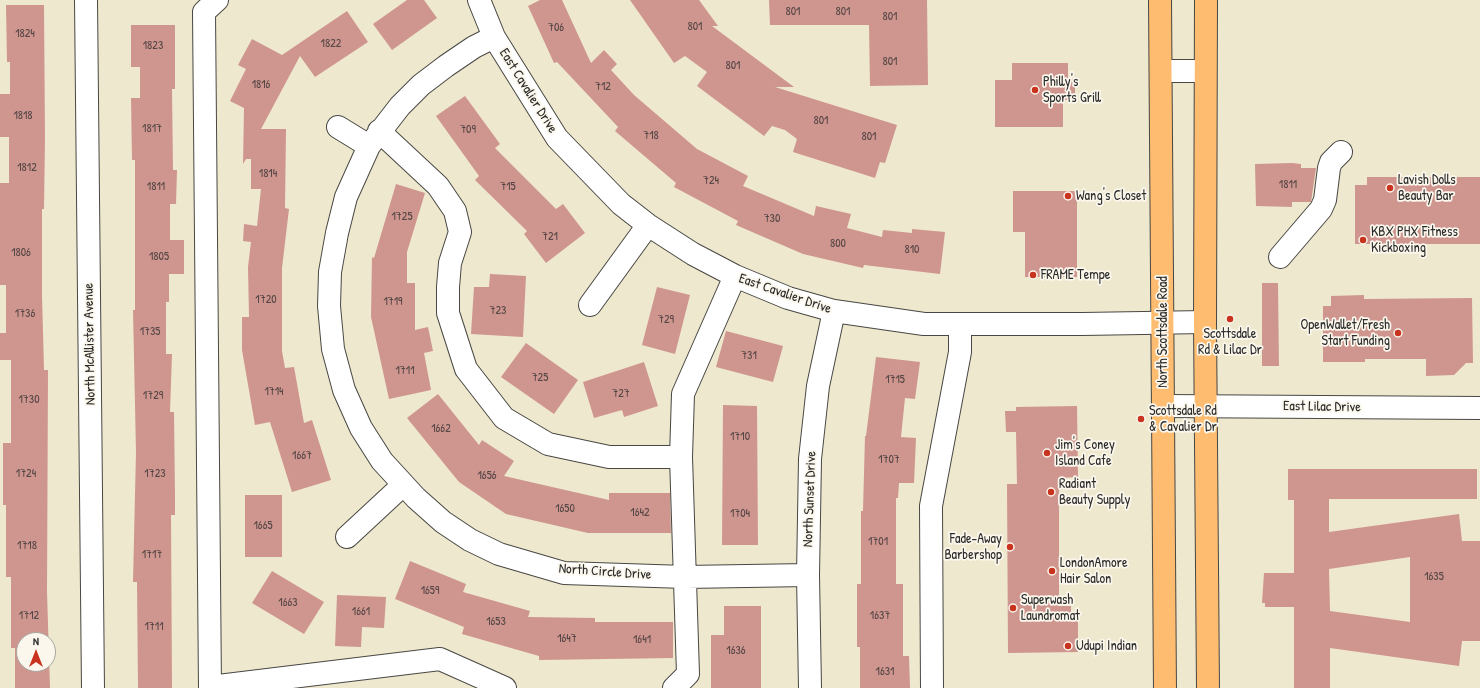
<!DOCTYPE html>
<html>
<head>
<meta charset="utf-8">
<style>
	body { margin:0 }
	#map { position:relative; width:1480px; height:688px; overflow:hidden; background:#eee8ce; font-family:"Patrick Hand",sans-serif }
	canvas { display:block }
	.north { position:absolute; left:16px; top:632px; width:40px; height:40px; box-sizing:border-box; background:#fbf7ec; border:1px solid #a8a59f; border-radius:50%; rotate:0deg; font-size:11px; font-weight:700; line-height:16px; text-align:center; color:#2b2b2b }
	.north::after { content:''; display:block; margin:auto; width:14px; height:18px; background:#c8321e; clip-path:polygon(50% 0,100% 100%,50% 72%,0 100%) }
</style>
</head>
<body>
<div id="map">
<canvas width="1480" height="688"></canvas>
<div class="north">N</div>
</div>
<script>
const context = document.querySelector('canvas').getContext('2d');
context.lineJoin = 'round';
function paint(path, color) {
  context.fillStyle = color;
  context.fill(path, 'evenodd');
}
function poly(rows) {
  const path = new Path2D();
  for (const r of rows) {
    path.moveTo(r[0], r[1]);
    for (let i = 2; i < r.length; i += 2) path.lineTo(r[i], r[i + 1]);
  }
  return path;
}
function strokePath(path, color, width, dash) {
  context.strokeStyle = color;
  context.lineWidth = width;
  context.lineCap = dash ? 'butt' : 'round';
  context.setLineDash(dash || []);
  context.stroke(path);
}
function label(font, color, halo, rows, align = 'center') {
  context.font = font + ' "Patrick Hand",sans-serif';
  context.lineWidth = 3.5;
  context.setLineDash([]);
  context.textBaseline = 'middle';
  context.strokeStyle = halo;
  context.fillStyle = color;
  for (const [text, x, y, turn = 0] of rows) {
    context.save();
    context.translate(x, y);
    context.rotate((+turn || 0) * Math.PI / 180);
    context.textAlign = isNaN(turn) ? turn : align;
    if (halo) context.strokeText(text, 0, 0);
    context.fillText(text, 0, 0);
    context.restore();
  }
}
const building = poly([
	[407,0,424,0,437,18,392,50,373,24],
	[540,0,562,0,591,63,604,50,617,64,611,70,634,95,697,149,748,176,743,186,814,216,816,206,851,214,847,228,882,237,883,230,912,233,912,229,945,232,940,274,864,265,863,268,803,254,736,225,738,221,674,187,676,183,615,131,618,127,557,62,554,63,528,6],
	[630,0,699,0,718,26,712,26,794,87,775,87,897,125,885,163,880,162,875,178,793,152,797,139,785,130,772,126,764,136,697,86,707,72,685,56,674,63],
	[769,0,927,0,928,85,870,86,869,25,770,25],
	[6,5,44,5,45,137,44,209,42,209,42,295,44,370,48,370,47,592,50,688,15,688,15,648,11,648,11,577,6,577,6,505,3,505,3,443,11,443,11,360,0,360,0,333,6,333,6,285,0,285,0,183,9,183,9,137,0,137,0,94,10,94,10,62,7,62],
	[24,640,48,640,48,664,24,664],
	[347,11,368,42,315,77,300,56,261,129,286,129,285,208,289,209,282,268,282,351,285,368,294,367,304,423,312,420,331,480,292,492,270,422,255,425,242,350,242,317,249,317,248,267,251,242,243,241,244,224,257,226,261,189,251,189,251,159,246,159,243,164,244,108,230,101,246,69,238,65,252,39,282,55],
	[131,25,175,25,175,89,172,89,173,170,177,170,176,204,170,204,170,240,184,240,184,274,169,274,169,302,166,302,166,354,172,354,170,412,174,412,175,496,175,515,171,515,172,688,138,688,137,582,133,582,136,452,133,310,135,310,135,160,132,160,131,98,140,98,140,67,131,67],
	[1012,63,1068,63,1068,79,1075,79,1075,100,1063,100,1063,127,995,127,995,80,1012,80],
	[465,96,500,144,495,148,556,209,563,204,585,233,546,263,524,234,527,231,475,180,479,176,436,116],
	[1292,163,1301,164,1301,168,1316,168,1311,202,1292,202,1292,207,1256,206,1255,164],
	[1367,177,1480,177,1480,244,1355,244,1355,185,1367,185],
	[396,184,425,193,407,252,407,283,415,283,415,330,428,327,433,351,424,353,431,390,389,399,371,317,372,257,374,258],
	[1013,191,1077,191,1077,277,1025,277,1025,232,1013,232],
	[490,274,526,276,523,337,471,334,474,287,489,287],
	[1262,283,1278,283,1279,366,1262,366],
	[657,287,690,295,675,354,642,345],
	[1364,295,1364,299,1472,298,1473,363,1466,363,1454,375,1426,376,1426,359,1365,359,1365,362,1323,362,1323,306,1331,306,1331,296],
	[726,331,783,346,773,382,716,367],
	[526,343,578,380,554,414,501,377],
	[876,357,920,362,915,399,905,398,901,437,916,438,914,483,899,483,898,498,896,498,896,584,903,584,903,656,909,656,910,688,860,688,860,647,857,647,857,584,861,584,861,511,863,511,865,436,866,436],
	[644,362,658,406,624,417,622,410,594,418,583,382],
	[438,394,479,445,482,440,514,461,504,476,609,500,609,493,670,493,671,533,588,533,506,514,459,482,407,418],
	[723,405,757,406,758,545,722,545],
	[1077,406,1078,477,1059,478,1059,606,1071,606,1071,612,1078,612,1078,652,1008,653,1007,484,1017,484,1016,432,1006,432,1005,411,1016,411,1016,407],
	[1288,469,1477,469,1477,499,1329,499,1329,532,1459,514,1462,541,1480,541,1480,641,1462,641,1459,666,1330,648,1330,688,1294,688,1294,607,1265,607,1265,603,1262,603,1264,573,1294,573,1294,500,1288,500],
	[1410,557,1410,622,1330,611,1329,569],
	[245,495,282,495,282,557,245,557],
	[410,561,466,584,463,592,530,611,528,617,595,618,595,622,673,622,673,658,539,660,539,656,462,634,464,627,395,599],
	[272,571,324,602,304,634,252,603],
	[337,595,386,597,384,628,362,627,361,647,335,646],
	[724,606,761,606,761,688,711,688,711,635,724,635]
]);
const minor = poly([
	[86,0,93,688],
	[479,0,494,37,557,138,621,204,648,225,693,254,735,276,788,298,834,311,924,324,1082,324,1205,322],
	[494,37,474,47,446,66,421,85,400,106,369,146,346,197,337,233,330,272,329,306,333,349,344,390,361,428,382,461,416,498,443,522,470,540,499,554,564,573,685,577,808,575],
	[1161,71,1205,71],
	[338,127,369,146],
	[379,131,438,186,455,211,460,232,450,263,448,287,448,313,466,369,504,418,548,444,609,457,681,457],
	[1280,257,1321,209,1325,200,1329,168,1331,162,1341,152],
	[590,305,648,225],
	[1164,406,1480,408],
	[347,537,403,485],
	[210,687,440,659,505,688],
	[210,688,204,12,217,0],
	[674,688,688,674,681,457,683,394,735,276],
	[810,688,808,575,810,459,818,386,834,311],
	[932,688,931,506,960,352,960,325]
]);
const major = poly([
	[1160,0,1165,688],
	[1206,0,1205,322,1208,688]
]);
const markers = [
	[1035,90,4,"#c8321e"],
	[1390,188,4,"#c8321e"],
	[1068,196,4,"#c8321e"],
	[1363,240,4,"#c8321e"],
	[1033,275,4,"#c8321e"],
	[1230,319,4,"#c8321e"],
	[1398,333,4,"#c8321e"],
	[1141,419,4,"#c8321e"],
	[1047,453,4,"#c8321e"],
	[1051,492,4,"#c8321e"],
	[1010,547,4,"#c8321e"],
	[1052,571,4,"#c8321e"],
	[1013,608,4,"#c8321e"],
	[1068,646,4,"#c8321e"]
];
const numberNames = [
	["801",793,12],
	["801",843,12],
	["801",890,17],
	["801",695,27],
	["706",556,28],
	["1824",25,34],
	["1822",331,44],
	["1823",153,46],
	["801",890,62],
	["801",733,66],
	["1816",261,85],
	["712",603,87],
	["1818",23,116],
	["801",821,121],
	["1817",152,129],
	["709",468,130],
	["718",651,136],
	["801",869,137],
	["1812",27,168],
	["1814",268,174],
	["724",711,181],
	["1811",1288,185],
	["1811",156,187],
	["715",508,187],
	["1725",402,217],
	["730",772,219],
	["721",550,237],
	["800",838,244],
	["810",912,250],
	["1806",21,253],
	["1805",159,257],
	["1720",266,300],
	["1719",393,302],
	["723",498,311],
	["1736",25,314],
	["729",666,320],
	["1735",150,332],
	["731",749,356],
	["1711",405,371],
	["725",540,378],
	["1715",895,380],
	["1714",274,392],
	["727",621,394],
	["1729",153,396],
	["1730",29,400],
	["1662",441,429],
	["1710",740,437],
	["1667",302,456],
	["1707",889,460],
	["1724",26,474],
	["1723",155,474],
	["1656",487,476],
	["1650",565,509],
	["1642",640,513],
	["1704",740,514],
	["1665",263,526],
	["1701",878,542],
	["1718",27,546],
	["1717",152,555],
	["1635",1434,577],
	["1659",430,591],
	["1663",288,603],
	["1661",361,612],
	["1712",29,616],
	["1637",880,616],
	["1653",496,622],
	["1711",154,627],
	["1647",567,639],
	["1641",642,640],
	["1636",736,651],
	["1631",885,672]
];
const poiNames = [
	["Philly's",1043,82],
	["Sports Grill",1043,98],
	["Lavish Dolls",1398,180],
	["Beauty Bar",1398,196],
	["Wang's Closet",1076,196],
	["KBX PHX Fitness",1371,232],
	["Kickboxing",1371,248],
	["FRAME Tempe",1041,275],
	["OpenWallet/Fresh",1390,325,"right"],
	["Start Funding",1390,341,"right"],
	["Scottsdale",1230,334,"center"],
	["Rd & Lilac Dr",1230,350,"center"],
	["Scottsdale Rd",1149,411],
	["& Cavalier Dr",1149,427],
	["Jim's Coney",1055,445],
	["Island Cafe",1055,461],
	["Radiant",1059,484],
	["Beauty Supply",1059,500],
	["Fade-Away",1002,539,"right"],
	["Barbershop",1002,555,"right"],
	["LondonAmore",1060,563],
	["Hair Salon",1060,579],
	["Superwash",1021,600],
	["Laundromat",1021,616],
	["Udupi Indian",1076,646]
];
const streetNames = [
	["East Cavalier Drive",528,91,58],
	["East Cavalier Drive",785,294,19],
	["North Scottsdale Road",1163,332,-90],
	["North McAllister Avenue",90,344,-91],
	["East Lilac Drive",1322,407,1],
	["North Sunset Drive",810,499,-88],
	["North Circle Drive",605,572,4]
];
paint(building, '#cf958f');
strokePath(minor, '#484743', 24);
strokePath(major, '#484743', 24);
strokePath(minor, '#fff', 22);
strokePath(major, '#fdbc70', 22);
for (const [x, y, r, color] of markers) {
  const dot = new Path2D();
  dot.arc(x, y, r, 0, 2 * Math.PI);
  context.fillStyle = color;
  context.fill(dot);
  strokePath(dot, '#fbf7ec', 1.5);
}
label('12px', '#544644', null, numberNames);
label('14px', '#2b2b2b', '#fbf7ec', poiNames, 'left');
label('14px', '#2b2b2b', '#fbf7ec', streetNames);
</script>
</body>
</html>
